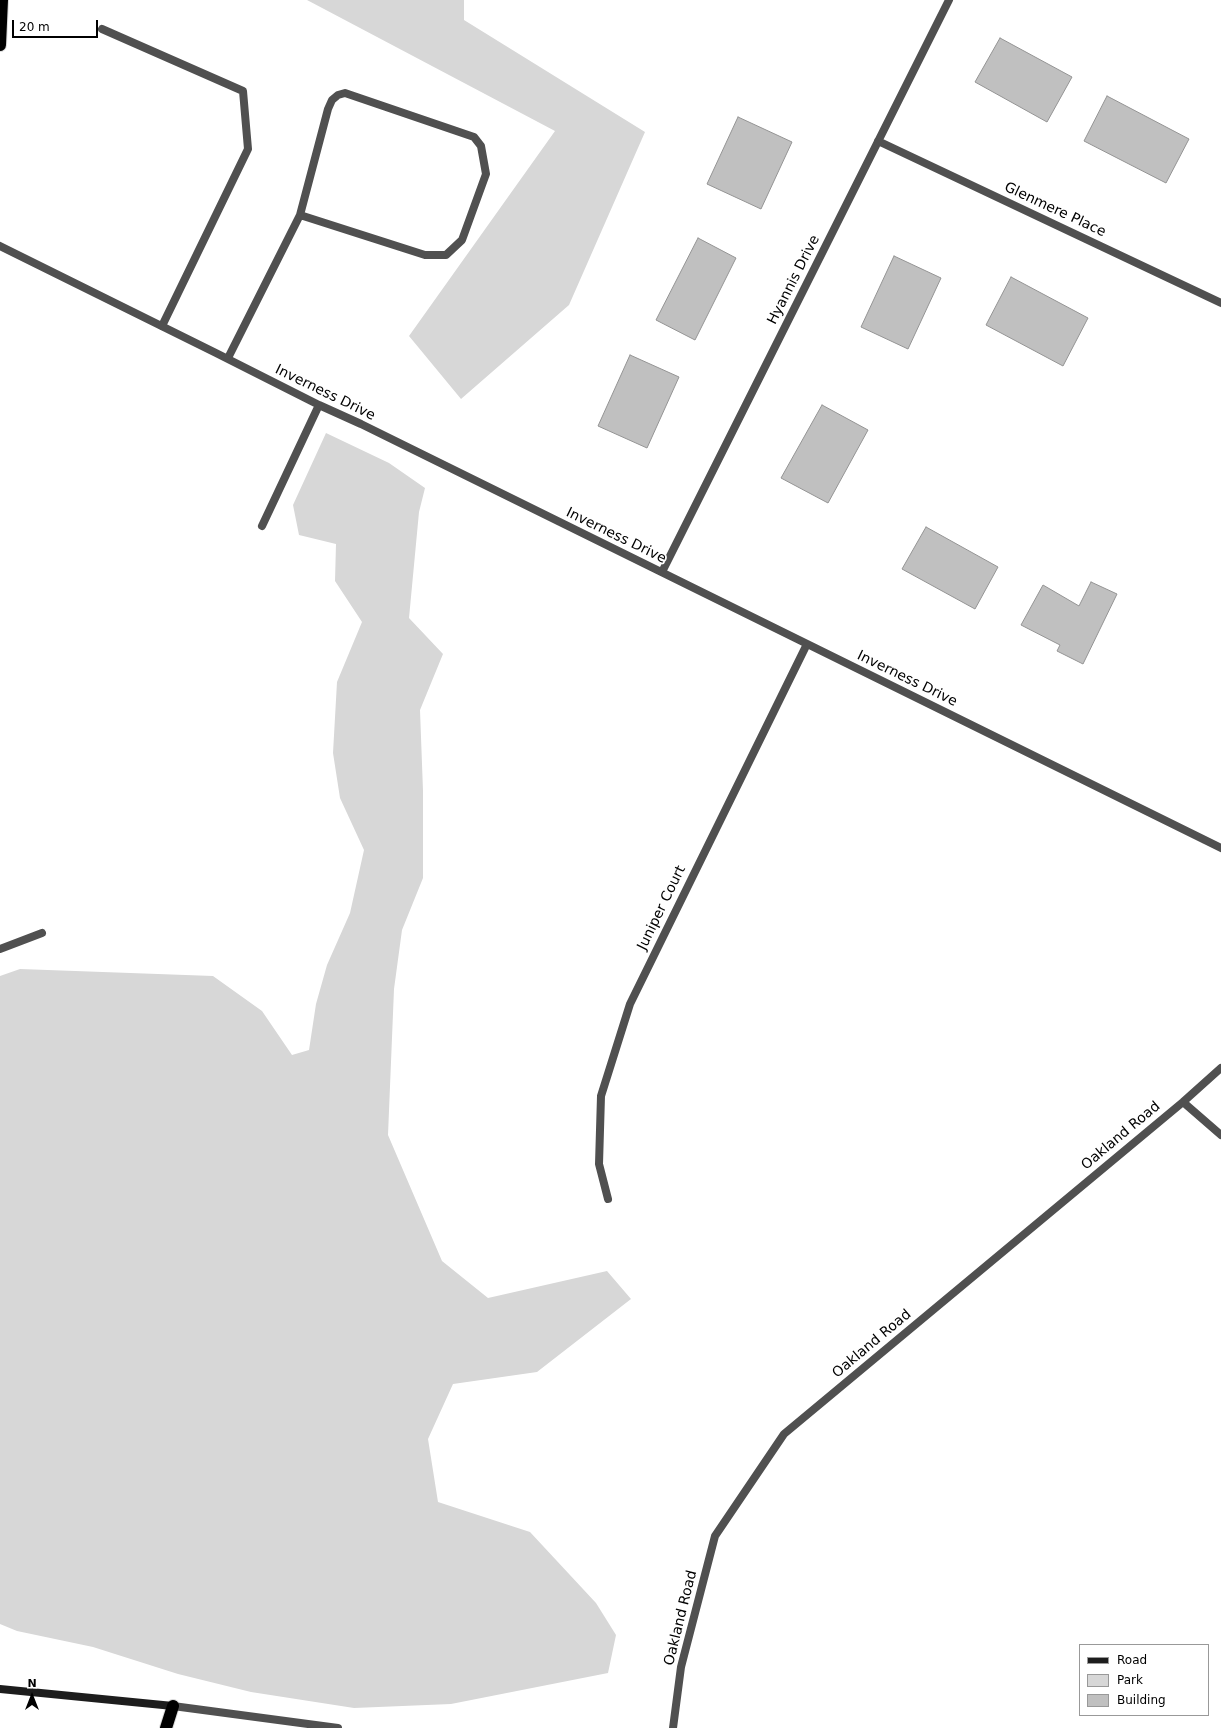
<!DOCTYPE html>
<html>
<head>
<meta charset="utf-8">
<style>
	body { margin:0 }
	#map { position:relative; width:1221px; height:1728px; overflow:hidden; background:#fff; font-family:"DejaVu Sans",sans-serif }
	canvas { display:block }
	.legend { position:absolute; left:1079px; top:1644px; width:130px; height:72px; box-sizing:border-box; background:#fff; border:1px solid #999; margin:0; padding:5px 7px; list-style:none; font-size:12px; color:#000 }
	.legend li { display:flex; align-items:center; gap:8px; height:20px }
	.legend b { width:20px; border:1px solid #999 }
	.north { position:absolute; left:12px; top:1676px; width:40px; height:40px; -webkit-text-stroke:3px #fff; paint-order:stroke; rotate:0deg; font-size:11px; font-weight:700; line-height:16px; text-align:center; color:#000 }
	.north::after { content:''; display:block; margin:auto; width:14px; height:18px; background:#000; clip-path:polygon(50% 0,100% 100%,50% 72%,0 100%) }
	.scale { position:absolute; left:12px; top:20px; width:86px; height:18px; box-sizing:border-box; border:2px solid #000; border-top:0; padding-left:5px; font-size:12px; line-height:14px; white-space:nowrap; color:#000; -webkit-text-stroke:3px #fff; paint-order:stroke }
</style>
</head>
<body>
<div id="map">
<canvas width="1221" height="1728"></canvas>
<ul class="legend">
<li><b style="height:5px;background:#1d1d1d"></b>Road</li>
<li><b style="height:11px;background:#d7d7d7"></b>Park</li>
<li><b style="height:11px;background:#c0c0c0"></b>Building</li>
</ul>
<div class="north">N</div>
<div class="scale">20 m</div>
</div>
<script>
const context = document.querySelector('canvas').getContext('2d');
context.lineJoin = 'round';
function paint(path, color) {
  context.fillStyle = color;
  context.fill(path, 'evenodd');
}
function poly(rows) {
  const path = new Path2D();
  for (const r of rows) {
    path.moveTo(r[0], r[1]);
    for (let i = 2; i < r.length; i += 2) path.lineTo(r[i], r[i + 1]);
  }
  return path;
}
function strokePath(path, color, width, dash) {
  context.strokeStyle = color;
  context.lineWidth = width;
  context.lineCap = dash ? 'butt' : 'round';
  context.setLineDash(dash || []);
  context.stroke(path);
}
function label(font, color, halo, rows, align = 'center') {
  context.font = font + ' "DejaVu Sans",sans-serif';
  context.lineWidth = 3.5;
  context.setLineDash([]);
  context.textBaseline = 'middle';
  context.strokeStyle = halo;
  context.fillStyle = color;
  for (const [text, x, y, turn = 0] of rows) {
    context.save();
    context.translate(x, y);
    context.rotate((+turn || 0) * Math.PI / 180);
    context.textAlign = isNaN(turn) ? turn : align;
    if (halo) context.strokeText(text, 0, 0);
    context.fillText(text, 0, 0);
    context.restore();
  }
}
const green = poly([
	[307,0,464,0,464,20,645,132,569,305,461,399,409,336,555,131],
	[326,433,389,463,425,488,419,512,409,618,443,654,420,710,423,791,423,878,402,930,394,989,388,1135,442,1261,488,1298,607,1271,631,1299,537,1372,453,1384,428,1439,438,1502,530,1532,596,1603,616,1635,608,1673,451,1704,354,1708,251,1692,178,1674,93,1647,17,1631,0,1624,0,976,20,969,213,976,262,1011,292,1055,309,1050,316,1004,327,965,350,913,364,850,340,798,333,753,337,682,362,622,335,581,336,544,299,535,293,505]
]);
const building = poly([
	[1000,38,1072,77,1047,122,975,82,1000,38],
	[1107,96,1189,139,1166,183,1084,141,1107,96],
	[738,117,792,142,761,209,707,184,738,117],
	[698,238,736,258,695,340,656,320,698,238],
	[894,256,941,278,908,349,861,327,894,256],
	[1011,277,1088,318,1063,366,986,325,1011,277],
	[630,355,679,377,647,448,598,426,630,355],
	[822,405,868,430,828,503,781,478,822,405],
	[926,527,998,567,975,609,902,569,926,527],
	[1091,582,1117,594,1083,664,1057,651,1060,645,1021,625,1043,585,1079,606,1091,582]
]);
const lane = poly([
	[102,29,243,91,248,149,162,326],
	[228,358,300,215,328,109,332,100,338,95,345,93,474,137,481,146,486,174,462,240,446,255,425,255,300,215],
	[0,949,42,933]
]);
const street = poly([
	[878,141,1221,303],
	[0,246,216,353,319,405,361,424,1221,848],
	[262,526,319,405],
	[662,572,949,0],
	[1183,1102,1221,1135],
	[608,1199,599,1164,601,1096,630,1004,807,644],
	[173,1706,338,1728],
	[673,1728,681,1667,715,1536,784,1434,1183,1102,1221,1068]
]);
const secondary = poly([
	[0,1689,173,1706]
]);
const highway = poly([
	[0,45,2,0],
	[166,1728,173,1706]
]);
const streetNames = [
	["Glenmere Place",1055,210,25],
	["Hyannis Drive",794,280,-63],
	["Inverness Drive",325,393,26],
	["Inverness Drive",616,536,26],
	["Inverness Drive",907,679,26],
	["Juniper Court",662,908,-64],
	["Oakland Road",1121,1136,-40],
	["Oakland Road",872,1344,-40],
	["Oakland Road",681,1618,-76]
];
paint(green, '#d7d7d7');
paint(building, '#c0c0c0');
strokePath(building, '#949494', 1);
strokePath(highway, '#dbdbdb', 14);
strokePath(lane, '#505050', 8);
strokePath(street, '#505050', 8);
strokePath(secondary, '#1d1d1d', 8);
strokePath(highway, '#000', 12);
label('14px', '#000', '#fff', streetNames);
</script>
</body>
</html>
